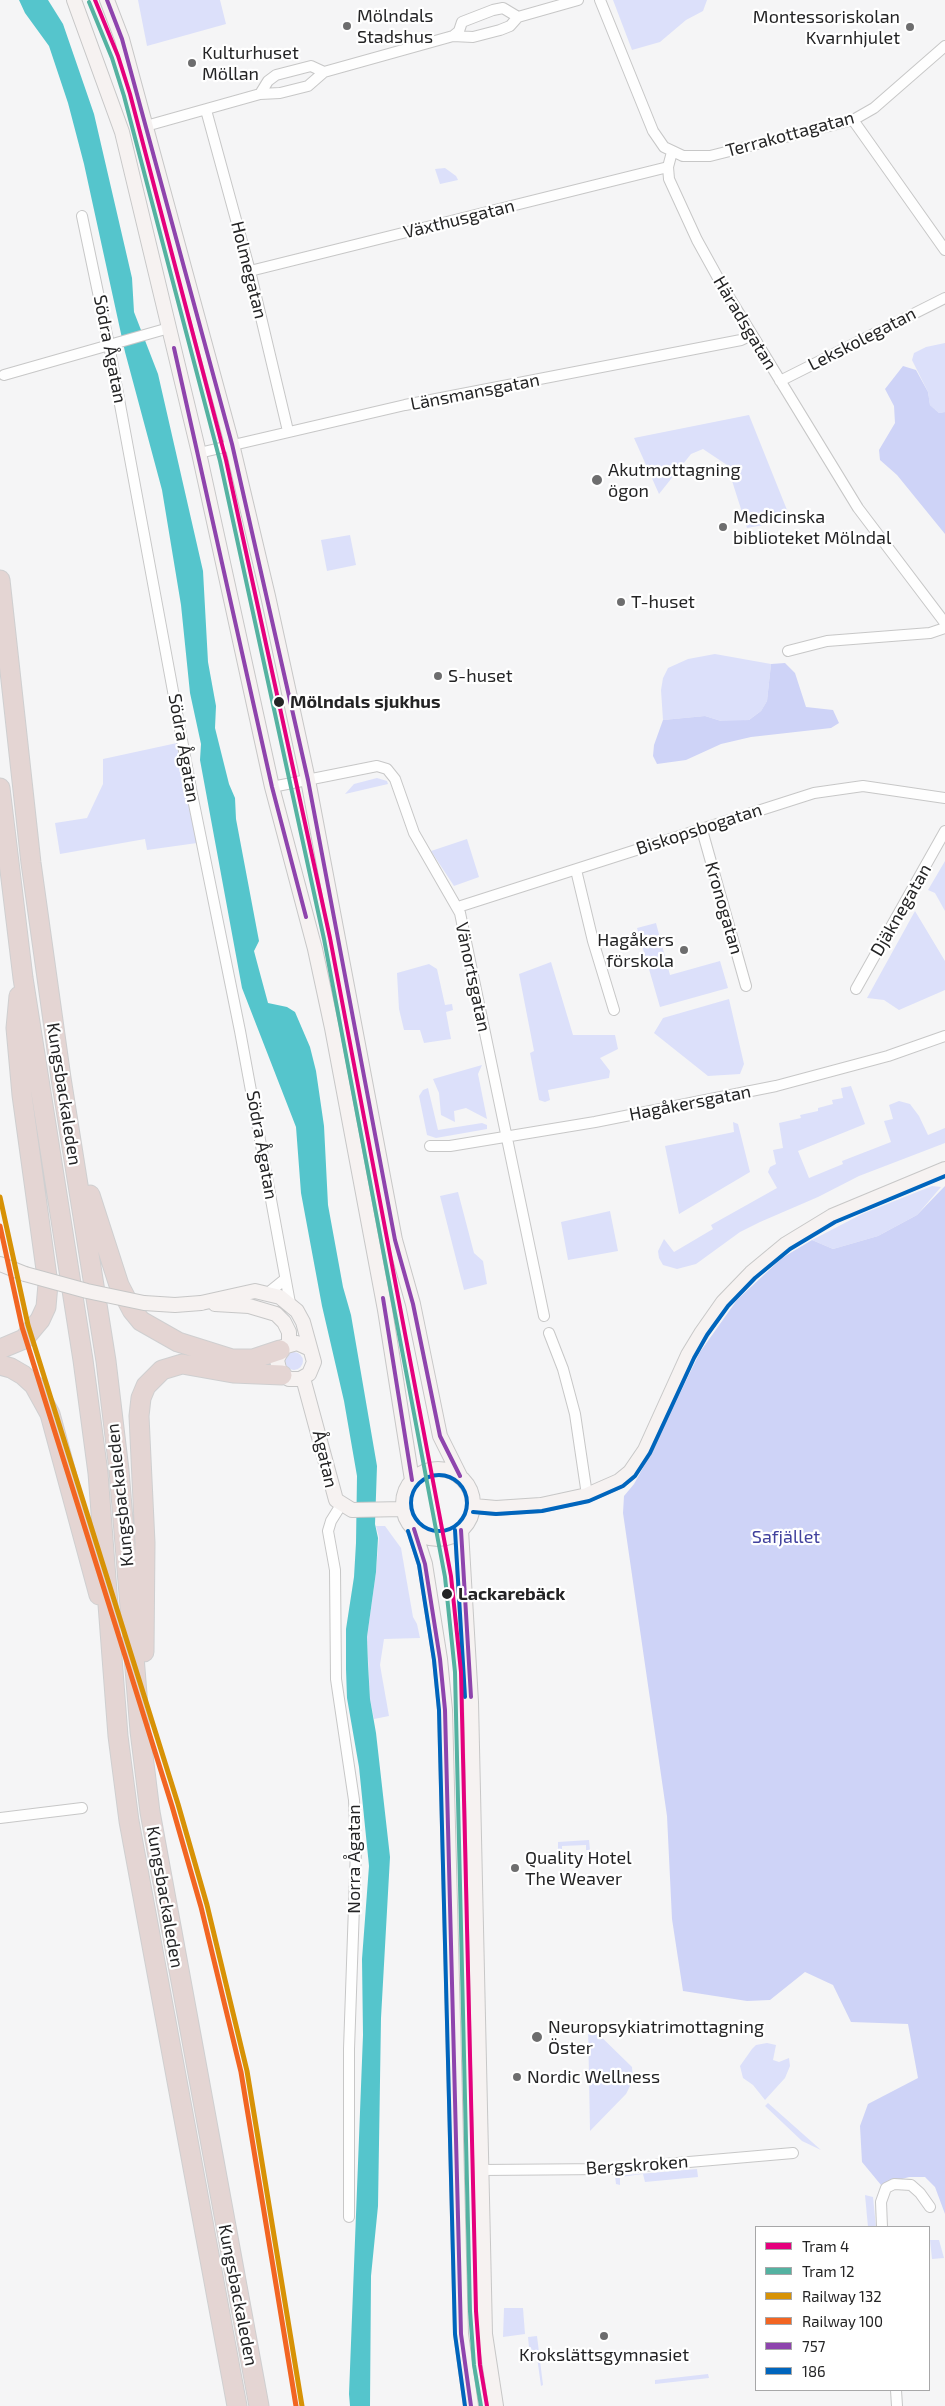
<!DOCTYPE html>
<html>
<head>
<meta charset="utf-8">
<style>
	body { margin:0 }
	#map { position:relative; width:945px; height:2406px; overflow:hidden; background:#f5f5f6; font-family:"Exo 2",sans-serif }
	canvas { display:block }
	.legend { position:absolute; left:755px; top:2226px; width:175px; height:165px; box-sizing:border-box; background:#fff; border:1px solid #a7a7a8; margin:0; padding:6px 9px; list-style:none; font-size:15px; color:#242425 }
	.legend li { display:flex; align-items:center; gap:10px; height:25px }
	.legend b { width:25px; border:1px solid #a7a7a8 }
</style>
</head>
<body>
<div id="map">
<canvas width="945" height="2406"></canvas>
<ul class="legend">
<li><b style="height:6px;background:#e5007d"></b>Tram 4</li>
<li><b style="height:6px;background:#54b2a1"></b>Tram 12</li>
<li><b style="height:6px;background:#d79206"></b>Railway 132</li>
<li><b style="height:6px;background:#f26522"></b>Railway 100</li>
<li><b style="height:6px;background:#8e44ad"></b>757</li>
<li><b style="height:6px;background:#0065bd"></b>186</li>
</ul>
</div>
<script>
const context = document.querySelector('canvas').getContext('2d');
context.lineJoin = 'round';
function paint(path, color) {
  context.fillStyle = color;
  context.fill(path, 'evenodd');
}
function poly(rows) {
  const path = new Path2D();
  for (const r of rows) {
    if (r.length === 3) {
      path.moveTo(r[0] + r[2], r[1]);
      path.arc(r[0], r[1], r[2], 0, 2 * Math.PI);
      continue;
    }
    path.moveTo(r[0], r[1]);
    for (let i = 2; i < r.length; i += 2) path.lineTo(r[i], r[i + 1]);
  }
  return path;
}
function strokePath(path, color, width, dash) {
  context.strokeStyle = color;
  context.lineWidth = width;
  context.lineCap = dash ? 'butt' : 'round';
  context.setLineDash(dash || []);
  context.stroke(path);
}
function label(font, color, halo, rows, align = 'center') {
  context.font = font + ' "Exo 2",sans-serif';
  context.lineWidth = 4.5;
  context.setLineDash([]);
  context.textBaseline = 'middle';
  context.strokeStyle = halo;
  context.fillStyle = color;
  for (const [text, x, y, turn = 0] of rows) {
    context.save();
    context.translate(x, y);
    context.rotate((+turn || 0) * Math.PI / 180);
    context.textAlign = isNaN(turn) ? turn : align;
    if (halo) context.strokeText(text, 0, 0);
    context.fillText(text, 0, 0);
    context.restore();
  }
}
const green = poly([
	[138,0,220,0,226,24,147,46],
	[613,0,707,0,703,11,686,20,660,42,632,50],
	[445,168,456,176,458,180,440,184,435,169],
	[945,343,945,412,939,413,930,405,928,392,912,360,914,353,926,347],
	[749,415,791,520,747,528,727,465,703,449,691,454,659,494,634,438],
	[350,535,356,565,327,571,321,540],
	[715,654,771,664,767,701,761,711,749,720,737,722,721,721,705,716,663,720,661,690,663,678,668,668,688,659],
	[177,743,197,843,147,850,145,839,60,854,55,823,87,818,103,784,103,759],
	[377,778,387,781,388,784,345,794,354,784],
	[467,839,479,877,454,886,431,851],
	[945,861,945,911,935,893,928,890],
	[915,911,945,961,945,990,899,1010,884,1000,867,998],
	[656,923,670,975,720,961,728,988,660,1007,637,928],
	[551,962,573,1035,615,1035,618,1049,600,1058,610,1071,609,1078,548,1090,550,1100,545,1102,539,1100,530,1053,534,1051,519,974],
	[429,964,437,969,445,1005,452,1004,453,1010,446,1012,451,1039,424,1043,420,1030,404,1030,399,1009,397,973],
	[729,999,744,1064,740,1074,708,1076,654,1033,663,1018],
	[482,1065,478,1074,487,1119,466,1108,454,1111,455,1122,441,1115,439,1093,433,1079],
	[851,1086,865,1124,798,1151,809,1178,843,1164,842,1161,891,1142,884,1121,893,1119,889,1105,899,1101,910,1104,919,1116,928,1135,945,1128,945,1143,859,1176,818,1197,760,1222,740,1232,696,1264,677,1269,663,1265,659,1258,658,1251,664,1239,674,1252,713,1229,711,1225,777,1188,768,1172,770,1167,776,1164,773,1150,783,1148,779,1123,801,1118,800,1115,818,1111,818,1108,833,1104,832,1100,843,1098,841,1088],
	[428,1088,438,1130,482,1123,487,1125,487,1129,436,1138,427,1135,419,1096,423,1090],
	[733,1122,738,1124,750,1172,679,1214,665,1146,734,1132],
	[932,1186,941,1187,917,1215,878,1236,833,1249,812,1240,862,1214],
	[458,1192,474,1253,483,1261,487,1284,464,1290,440,1196],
	[610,1211,618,1251,568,1260,561,1222],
	[294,1361,9],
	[376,1526,385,1526,401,1548,413,1617,417,1624,420,1638,384,1639,380,1665,389,1716,374,1719,370,1699,367,1637,376,1572,379,1537],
	[589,1840,590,1850,586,1850,586,1845,562,1846,562,1850,558,1851,558,1842],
	[588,2024,632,2067,633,2080,626,2094,590,2131],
	[767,2043,776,2045,773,2060,779,2062,789,2058,790,2066,785,2078,765,2100,753,2085,743,2078,740,2066,752,2049,756,2045],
	[768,2103,821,2150,802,2141,765,2106],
	[697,2169,698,2177,645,2182,643,2174,620,2177,620,2185,616,2184,615,2176],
	[865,2195,873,2197,876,2227,868,2227],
	[930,2240,939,2240,944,2258,932,2259],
	[504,2308,523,2308,525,2334,503,2337],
	[537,2336,543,2385,541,2386,537,2357,530,2358,528,2337],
	[708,2374,709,2378,655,2384,655,2380]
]);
const forest = poly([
	[903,366,916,370,928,392,930,405,939,413,945,412,945,534,897,475,880,460,879,450,895,423,894,406,885,389],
	[785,663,795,673,806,707,833,710,839,723,831,728,751,737,721,744,686,760,657,764,653,756,654,745,663,720,705,716,721,721,749,720,761,711,767,701,771,664],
	[945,1186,945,2214,935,2187,925,2177,909,2177,881,2185,862,2162,860,2126,868,2104,918,2078,908,2024,851,2022,833,1985,805,1972,770,2000,747,2001,683,1991,672,1919,667,1816,623,1513,624,1496,634,1484,649,1457,700,1352,737,1300,782,1258,812,1240,833,1249,878,1236,917,1215]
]);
const water = poly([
	[19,0,48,0,63,24,94,114,132,278,134,312,158,374,203,571,208,662,216,706,215,728,229,784,235,798,236,819,259,941,254,951,258,966,268,1003,287,1007,295,1012,310,1047,316,1071,324,1126,328,1205,343,1287,351,1315,377,1466,375,1524,378,1538,376,1572,367,1637,368,1664,370,1699,376,1733,390,1857,381,2018,378,2206,371,2276,370,2406,350,2406,349,2394,363,2035,362,1959,369,1866,359,1767,347,1698,346,1669,346,1629,354,1577,356,1543,357,1476,344,1401,322,1306,301,1193,296,1127,242,988,200,760,201,744,190,693,181,605,162,490,125,352,84,164,68,103,49,46,25,13]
]);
const minor = poly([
	[600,0,653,131,664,147,683,156,710,156,853,120,874,108,945,46],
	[453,36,473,37,500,30,510,26,518,17,578,0],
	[260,94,268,81,276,75,311,66,324,72],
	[206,110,250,271,288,431],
	[853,120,945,250],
	[146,126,260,94,280,93,308,86,324,72,453,36,459,31,462,22,493,10,503,8,518,17],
	[672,152,668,167,669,179,697,240,723,287,858,508,945,623],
	[82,216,109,345,192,794,240,1031,290,1303],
	[250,271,668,167],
	[4,375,169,328],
	[780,381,945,298],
	[199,453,405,405,741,340,752,335],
	[788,651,827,641,930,633,945,628],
	[272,787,377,766,387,769,395,779,414,833,460,913,544,1316],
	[702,830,746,986],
	[576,870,593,941,614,1010],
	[458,907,814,793,863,786,945,798],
	[856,989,945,831],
	[430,1146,450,1146,595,1122,776,1086,888,1056,945,1036],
	[268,1293,284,1280],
	[549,1333,563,1369,575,1414,587,1495],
	[341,1505,331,1521,328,1531,335,1570,336,1679,354,1800,356,1849,349,2049,349,2217],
	[0,1818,82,1808],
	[481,2170,608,2169,793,2153],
	[882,2227,881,2202,886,2188,894,2184,911,2185,920,2193,930,2207],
	[896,2390,897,2406]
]);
const secondary = poly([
	[74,0,122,132,199,453,272,787,315,949,332,1028,385,1310,412,1480],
	[107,0,122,39,232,444,268,596,308,780,395,1240,413,1304,440,1436,460,1476],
	[0,1264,25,1274],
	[201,1303,255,1291,280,1297,297,1311,303,1322,314,1362,309,1374,300,1379,289,1379,280,1373,277,1360,283,1347,297,1343,310,1349],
	[215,1304,249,1306,276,1314,284,1322,289,1332,289,1344],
	[303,1378,336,1500,352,1510,404,1509],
	[438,1504,35],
	[474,1506,496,1508,541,1505,587,1495,619,1481,630,1472,645,1450,688,1355,702,1332,723,1302,751,1273,786,1244,832,1216,945,1169],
	[414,1529,425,1564,440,1659,445,1710,461,2334,471,2406],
	[461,1530,471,1702,485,2334,496,2406]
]);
const motorway = poly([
	[0,580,31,863,61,1078,106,1361,119,1470,140,1731,150,1812,259,2406],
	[0,788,23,978,83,1360,98,1473,118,1736,129,1821,237,2406],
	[90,1195,119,1285,132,1310,141,1321,178,1342,232,1359,253,1359,280,1350],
	[0,1349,24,1339,40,1320,46,1307,48,1284,22,1095,16,1028,19,996],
	[0,1365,11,1368,23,1375,34,1385,50,1414,99,1595],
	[144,1652,145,1543,139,1416,141,1398,146,1386,162,1370,182,1364,233,1373,282,1375]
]);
const secondaryBridge = poly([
	[25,1274,87,1291,144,1303,175,1305,201,1303]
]);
const bus1 = poly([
	[107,0,122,39,232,444,308,780,395,1240,413,1304,440,1436,460,1476],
	[174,348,272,787,306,917],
	[383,1298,412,1480],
	[414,1529,425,1564,440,1659,445,1710,461,2334,471,2406],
	[461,1530,471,1697]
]);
const bus2 = poly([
	[439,1503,28],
	[473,1512,496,1514,542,1511,589,1501,623,1486,635,1476,650,1453,694,1358,707,1335,728,1306,755,1278,790,1249,835,1222,945,1176],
	[455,1530,465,1697],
	[408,1531,419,1565,434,1660,439,1710,455,2334,465,2406]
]);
const rail1 = poly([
	[0,1197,28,1325,178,1804,207,1905,247,2071,302,2406]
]);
const rail2 = poly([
	[0,1226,22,1327,172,1806,201,1907,241,2072,296,2406]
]);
const tram1 = poly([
	[95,0,118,56,130,94,226,460,330,938,451,1576,461,1672,476,2311,480,2365,487,2406]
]);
const tram2 = poly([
	[89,2,112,58,124,96,220,461,324,939,445,1577,455,1672,470,2311,474,2365,481,2406]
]);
const markers = [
	[347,26,5,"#6d6d6e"],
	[910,27,5,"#6d6d6e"],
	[192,63,5,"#6d6d6e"],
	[597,480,6,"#6d6d6e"],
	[723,527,5,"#6d6d6e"],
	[621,602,5,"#6d6d6e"],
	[438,676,5,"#6d6d6e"],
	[279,702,6,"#242425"],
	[684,950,5,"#6d6d6e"],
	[447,1594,6,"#242425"],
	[515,1868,5,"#6d6d6e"],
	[537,2037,6,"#6d6d6e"],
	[517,2077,5,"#6d6d6e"],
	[604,2336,5,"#6d6d6e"]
];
const poiNames = [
	["Mölndals",357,16],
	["Stadshus",357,37],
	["Montessoriskolan",900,17,"right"],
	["Kvarnhjulet",900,38,"right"],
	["Kulturhuset",202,53],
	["Möllan",202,74],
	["Akutmottagning",608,470],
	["ögon",608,491],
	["Medicinska",733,517],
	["biblioteket Mölndal",733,538],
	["T-huset",631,602],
	["S-huset",448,676],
	["Hagåkers",674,940,"right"],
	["förskola",674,961,"right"],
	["Quality Hotel",525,1858],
	["The Weaver",525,1879],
	["Neuropsykiatrimottagning",548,2027],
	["Öster",548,2048],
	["Nordic Wellness",527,2077],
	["Krokslättsgymnasiet",604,2355,"center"]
];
const streetNames = [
	["Terrakottagatan",790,134,-15],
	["Växthusgatan",459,219,-14],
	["Holmegatan",249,270,76],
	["Häradsgatan",745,323,59],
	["Lekskolegatan",862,339,-27],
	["Södra Ågatan",110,349,79],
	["Länsmansgatan",475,392,-11],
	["Södra Ågatan",184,748,80],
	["Biskopsbogatan",699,829,-18],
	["Kronogatan",724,908,74],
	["Djäknegatan",901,910,-60],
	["Vänortsgatan",473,977,78],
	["Kungsbackaleden",64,1094,81],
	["Hagåkersgatan",690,1103,-11],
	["Södra Ågatan",262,1145,80],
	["Ågatan",325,1459,77],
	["Kungsbackaleden",120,1495,-96],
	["Norra Ågatan",354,1859,-90],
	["Kungsbackaleden",165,1897,80],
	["Bergskroken",637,2165,-4],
	["Kungsbackaleden",238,2295,79]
];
const stopNames = [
	["Mölndals sjukhus",290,702],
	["Lackarebäck",458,1594]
];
const parkNames = [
	["Safjället",786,1537]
];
paint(green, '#dce0fa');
paint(forest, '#ced3f7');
paint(water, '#55c5cc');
strokePath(minor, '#c7c7c7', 12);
strokePath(secondary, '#c7c7c7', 16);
strokePath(motorway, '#cfcfd0', 21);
strokePath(minor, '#fefefe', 10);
strokePath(secondary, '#f6f2f1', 14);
strokePath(motorway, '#e4d5d3', 19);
strokePath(secondaryBridge, '#c7c7c7', 16, []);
strokePath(secondaryBridge, '#f6f2f1', 14);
strokePath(bus1, '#8e44ad', 4);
strokePath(bus2, '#0065bd', 4);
strokePath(rail1, '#d79206', 5);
strokePath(rail2, '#f26522', 5);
strokePath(tram1, '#e5007d', 4);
strokePath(tram2, '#54b2a1', 4);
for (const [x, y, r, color] of markers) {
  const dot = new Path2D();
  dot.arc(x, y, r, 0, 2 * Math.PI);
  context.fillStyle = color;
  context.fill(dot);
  strokePath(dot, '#fff', 2);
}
label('18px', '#242425', '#fff', poiNames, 'left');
label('18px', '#242425', '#fff', streetNames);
label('bold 18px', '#242425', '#fff', stopNames, 'left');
label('18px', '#42429e', '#fff', parkNames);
</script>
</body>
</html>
